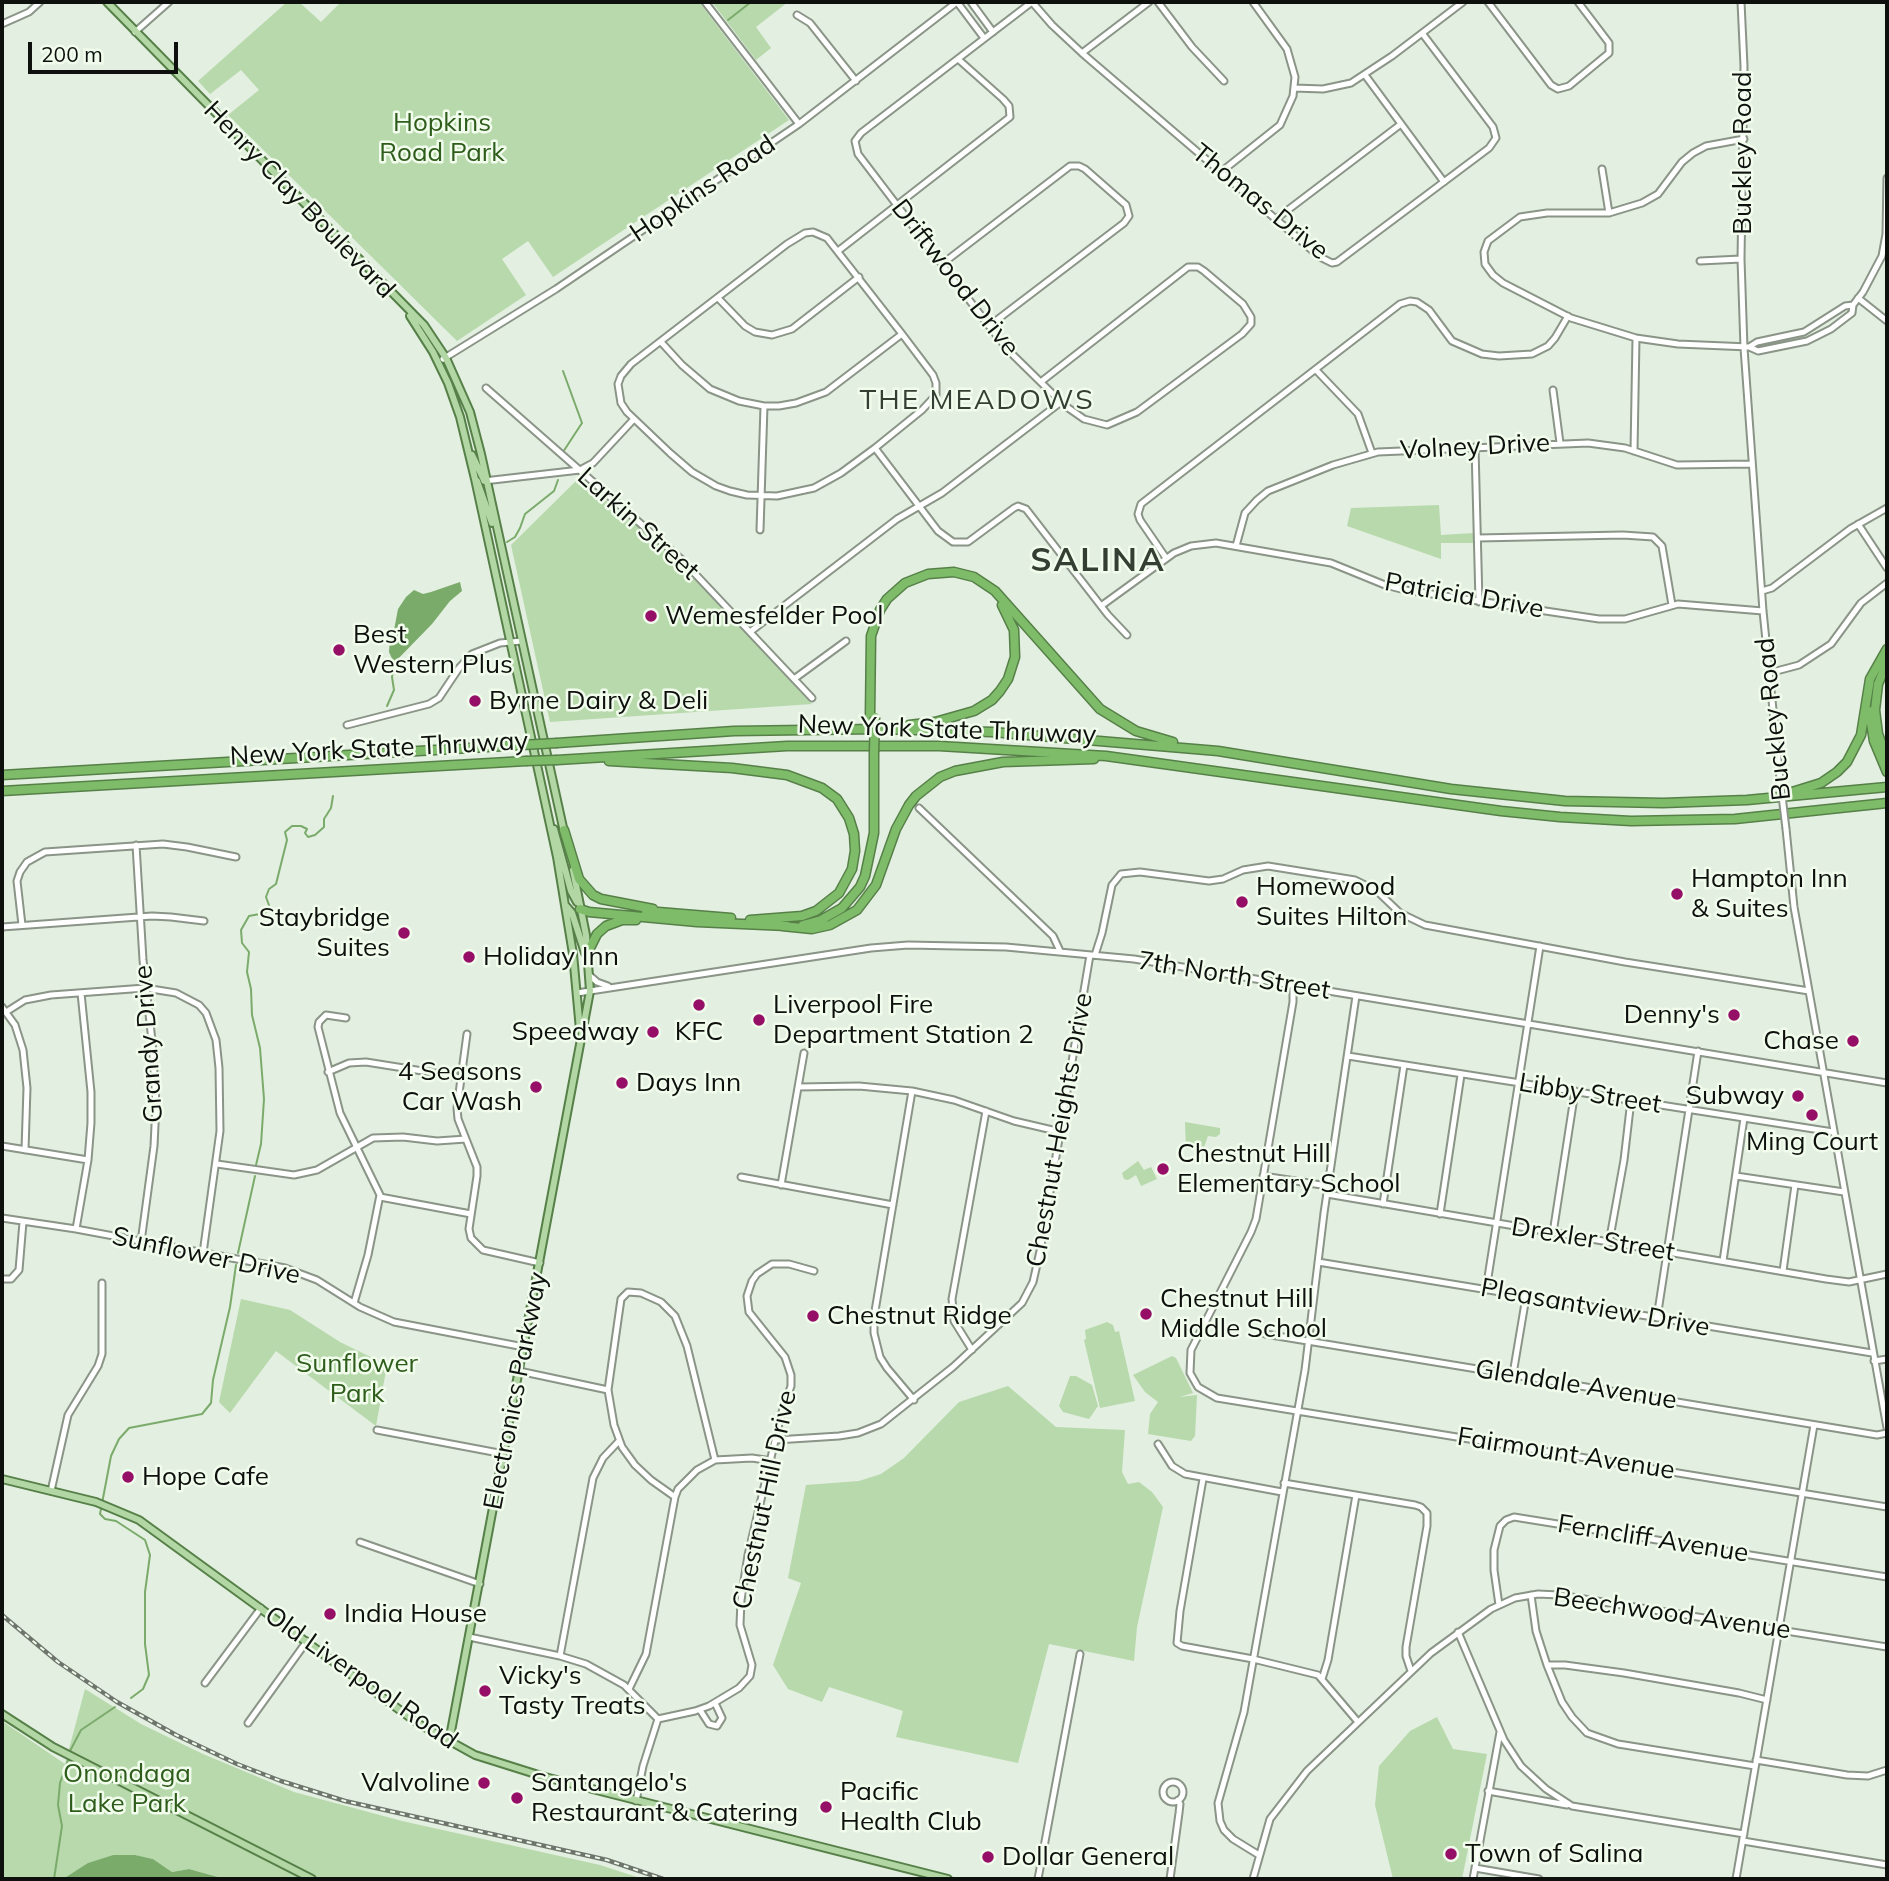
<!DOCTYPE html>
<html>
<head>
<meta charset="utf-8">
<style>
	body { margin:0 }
	#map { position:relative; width:1889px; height:1881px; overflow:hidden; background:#e3efe0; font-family:Mulish,sans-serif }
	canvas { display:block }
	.frame { position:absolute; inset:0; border:4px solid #0d100c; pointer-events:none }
	.scale { position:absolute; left:28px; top:42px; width:150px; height:32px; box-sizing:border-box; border:4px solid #0d100c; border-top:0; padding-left:9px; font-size:21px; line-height:24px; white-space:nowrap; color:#0d100c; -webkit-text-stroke:5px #f1fced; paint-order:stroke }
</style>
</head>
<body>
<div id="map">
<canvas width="1889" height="1881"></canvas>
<div class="frame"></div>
<div class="scale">200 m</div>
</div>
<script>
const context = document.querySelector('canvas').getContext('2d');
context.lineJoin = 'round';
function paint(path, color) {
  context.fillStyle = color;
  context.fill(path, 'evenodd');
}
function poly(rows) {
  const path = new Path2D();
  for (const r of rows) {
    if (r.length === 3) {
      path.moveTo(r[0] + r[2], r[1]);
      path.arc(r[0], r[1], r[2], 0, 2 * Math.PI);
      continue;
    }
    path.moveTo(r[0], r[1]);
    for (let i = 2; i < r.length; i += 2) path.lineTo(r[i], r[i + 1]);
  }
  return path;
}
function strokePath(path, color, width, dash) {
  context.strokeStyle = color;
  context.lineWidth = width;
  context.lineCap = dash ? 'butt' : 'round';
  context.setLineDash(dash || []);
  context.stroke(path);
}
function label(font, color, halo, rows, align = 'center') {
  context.font = font + ' Mulish,sans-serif';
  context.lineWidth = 5;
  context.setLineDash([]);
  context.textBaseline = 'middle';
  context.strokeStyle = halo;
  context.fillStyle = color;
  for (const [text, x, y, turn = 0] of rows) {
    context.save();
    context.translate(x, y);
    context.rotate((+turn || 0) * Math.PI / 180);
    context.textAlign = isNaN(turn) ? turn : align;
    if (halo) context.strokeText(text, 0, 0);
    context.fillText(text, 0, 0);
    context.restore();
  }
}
const green = poly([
	[287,2,299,2,321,22,341,2,699,2,789,120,553,277,528,241,502,259,526,295,457,341,228,115,259,90,241,70,210,94,198,81],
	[712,2,788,2,756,27,771,48,756,60],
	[579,478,674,557,812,704,550,722,511,545],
	[1439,505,1441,535,1474,533,1474,543,1441,543,1441,559,1347,526,1351,508],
	[1185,1122,1220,1128,1220,1134,1216,1137,1208,1136,1203,1150,1186,1149],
	[1138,1161,1144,1170,1151,1167,1157,1179,1141,1186,1136,1175,1128,1180,1124,1179,1122,1173],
	[241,1299,290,1310,340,1342,387,1365,376,1426,276,1351,230,1413,219,1402],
	[1107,1322,1113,1325,1115,1332,1119,1331,1135,1401,1100,1408,1084,1340,1086,1339,1085,1330],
	[1172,1356,1176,1358,1193,1393,1179,1397,1197,1395,1195,1436,1191,1441,1148,1434,1150,1414,1158,1402,1145,1392,1133,1375],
	[1070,1376,1076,1376,1092,1385,1098,1406,1089,1419,1063,1412,1059,1406],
	[1008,1386,1056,1427,1125,1430,1122,1472,1128,1484,1139,1482,1152,1492,1163,1507,1137,1627,1134,1661,1049,1644,1018,1763,896,1737,903,1711,829,1687,822,1702,788,1689,773,1665,801,1583,788,1578,806,1485,859,1481,881,1474,904,1458,959,1402],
	[85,1689,141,1724,203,1754,294,1792,402,1821,600,1865,643,1879,225,1879,189,1869,172,1872,153,1859,134,1855,113,1855,89,1863,63,1879,2,1879,2,1721,65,1764],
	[1437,1717,1453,1749,1487,1754,1462,1879,1393,1879,1375,1805,1379,1766,1410,1731]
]);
const water = poly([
	[460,582,462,591,450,601,432,624,394,663,389,652,390,638,394,630,398,609,406,597,414,590,423,594,431,592],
	[113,1855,135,1855,153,1859,172,1872,189,1869,225,1879,63,1879,88,1863]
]);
const stream = poly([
	[728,20,751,2],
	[563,371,582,423,563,452],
	[507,542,515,537,520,528,525,514,554,491,558,480],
	[387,706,394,690,392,677,394,663],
	[256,1165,261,1144,264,1099,260,1048,252,1015,251,989,247,972,249,952,242,943,241,930,249,916,265,913,270,908,266,897,269,889,276,884,287,840,285,832,292,826,301,826,307,829,305,833,308,837,315,835,324,827,324,819,331,808,333,796],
	[238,1253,255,1176],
	[131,1698,143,1689,149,1675,145,1644,145,1592,150,1555,145,1540,116,1521,105,1519,100,1514,111,1456,119,1439,129,1428,202,1414,211,1403,213,1380,230,1307,236,1265],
	[70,1751,81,1730,115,1707],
	[54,1879,62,1826,58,1805,60,1783,69,1757]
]);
const minor = poly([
	[705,2,799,124],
	[957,2,984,38],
	[971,2,993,32],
	[1158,2,1192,47,1224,81],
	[1488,2,1551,85,1558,89,1569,86,1609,53,1609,43,1578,2],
	[1741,2,1744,66,1741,259,1744,348,1763,611,1780,779],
	[797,15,810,23,856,81],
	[2,24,29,12,40,2],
	[135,32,169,2],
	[1082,53,1149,2],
	[1365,75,1444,182],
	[1294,88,1323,89,1351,83,1392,56,1463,2],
	[1744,139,1706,146,1693,153,1682,162,1658,194,1642,203,1609,213,1547,213,1520,217,1488,241,1484,252,1485,264,1493,275,1503,283,1571,318,1636,338,1678,344,1749,347,1757,342,1804,332,1845,306,1853,305],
	[1602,169,1609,213],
	[1221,172,1280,125,1293,96,1295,77,1287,49,1253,2],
	[1276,219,1401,124],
	[813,232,827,238,902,334,933,375,936,383,936,395,922,410,875,448,841,473,814,488,777,496,747,495,730,491,716,486,692,472,670,453,627,412,621,403,618,384,621,376,631,364,787,244,805,233,813,232],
	[838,251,1010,117,1009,106,1003,99,958,59],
	[1700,261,1741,259],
	[942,264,1070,166,1079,166,1085,169,1126,205,1129,216,1124,223,989,326],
	[718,298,745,326,755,332,772,335,792,329,859,277],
	[1858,298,1887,321],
	[661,342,682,365,710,389,739,401,764,406,779,406,796,403,826,392,902,334],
	[1749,347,1758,351,1807,341,1831,329,1852,313,1853,305,1863,292,1882,256,1886,234,1887,178],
	[443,359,556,289,799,124,957,2],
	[1316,370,1358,414,1372,453],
	[1042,381,1188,267,1198,267,1204,271,1243,304,1251,317,1251,324,1242,334,1137,412,1107,425,1084,419,1064,405,1010,352,989,326,858,154,855,141,861,133,1032,2,1052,25,1082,53,1320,257,1332,263,1337,262,1489,148,1496,138,1493,127,1422,33],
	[486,388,682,560,812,698],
	[1553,390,1560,443],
	[1475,447,1479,602],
	[875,448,938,531,953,542,968,542,1014,508,1018,506,1026,509,1108,615,1127,635],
	[1634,451,1636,338],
	[484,481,580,470,593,463,634,419],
	[1858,524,1887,568],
	[760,530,764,406],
	[1478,538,1623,535,1653,537,1662,546,1672,605],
	[1236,546,1245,513,1257,500,1268,491,1333,465,1378,452,1588,443,1625,448,1677,465,1752,464],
	[1166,558,1140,520,1138,514,1141,504,1400,304,1410,301,1417,302,1429,310,1452,341,1482,354,1499,356,1532,354,1548,346,1555,338,1568,316],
	[1762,591,1772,588,1850,529,1887,508],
	[1101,606,1174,553,1191,546,1216,543,1331,563,1385,585,1405,590,1599,619,1625,619,1678,604,1763,611],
	[750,632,897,519,942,493,1061,402],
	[1769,673,1799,665,1831,644,1861,603,1887,583],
	[794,679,846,641],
	[347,725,429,704,439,698,459,668,472,654,500,643,522,641],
	[919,808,1053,936,1060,951],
	[1786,829,1794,907,1887,1428],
	[136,845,143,960,152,1041,156,1104,154,1146,141,1242],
	[22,925,17,881,20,872,27,862,45,852,163,844,187,847,236,857],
	[2,927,152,916,171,917,204,921],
	[1095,955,1102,933,1112,885,1121,874,1140,872,1209,881,1223,879,1243,870,1268,866,1355,880,1377,891,1400,913,1425,925,1625,962,1809,991],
	[589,975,597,982,608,986],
	[1293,986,1293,1002,1256,1219,1251,1232,1191,1350,1190,1373,1198,1387,1217,1398,1887,1507],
	[577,993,871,948,908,945,1006,947,1134,959,1887,1083],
	[2,1007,15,1025,23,1050,27,1088,25,1150],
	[6,1012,25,1000,51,995,145,988,176,993,199,1005,206,1013,216,1040,219,1068,220,1131,203,1253],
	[346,1018,326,1015,319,1022,318,1027,340,1113,380,1195,368,1255,354,1303],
	[467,1034,457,1108,458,1119,477,1167,477,1176,469,1229,471,1238,483,1250,540,1263],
	[1348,1056,1833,1132],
	[328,1072,349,1063,366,1062,454,1076,460,1079],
	[798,1087,859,1086,912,1091,954,1100,1014,1121,1061,1132],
	[912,1091,874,1317,874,1333,880,1357,887,1368,914,1400],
	[2,1146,88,1160],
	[217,1164,294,1175,317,1170,373,1138,403,1137,437,1141,466,1139],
	[1263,1176,1328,1186],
	[1736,1176,1844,1192],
	[741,1177,893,1205],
	[781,1185,804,1053],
	[1327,1194,1826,1279,1849,1282,1887,1274],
	[380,1197,471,1214],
	[1383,1204,1404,1065],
	[1440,1214,1461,1075],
	[2,1218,76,1229,285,1268,317,1280,360,1307,394,1322,524,1347],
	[76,1229,88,1160,91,1123,91,1092,81,993],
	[1553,1233,1575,1091],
	[1609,1243,1624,1160,1631,1100],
	[1723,1261,1744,1118],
	[1318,1262,1872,1353],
	[1783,1271,1795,1185],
	[2,1279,11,1279,19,1270,23,1222],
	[1486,1290,1540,946],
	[1657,1318,1698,1051],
	[1265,1334,1877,1435,1887,1433],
	[972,1350,954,1321,952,1299,986,1111],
	[1874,1361,1887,1359],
	[519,1371,608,1390],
	[1513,1374,1526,1297],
	[377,1430,504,1454],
	[776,1440,839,1436,858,1433,881,1424,953,1367,1022,1303,1033,1282,1040,1251,1090,955],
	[1158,1444,1172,1466,1185,1474,1282,1492],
	[1203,1479,1180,1611,1177,1643,1182,1646,1253,1659,1318,1675,1358,1722],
	[1284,1483,1415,1505,1421,1507,1427,1513,1427,1526,1406,1647,1406,1656,1411,1671],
	[51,1491,68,1415,98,1366,102,1354,102,1283],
	[675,1497,651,1480,635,1465,622,1447,614,1425,608,1390,621,1299,628,1292,641,1293,661,1302,675,1316,687,1346,715,1460],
	[360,1542,480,1584],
	[1531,1595,1536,1631,1547,1665,1562,1702,1572,1717,1587,1733,1618,1744,1755,1766],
	[1499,1605,1494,1570,1494,1550,1500,1526,1506,1520,1514,1517,1887,1577],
	[1458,1632,1504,1740,1521,1766,1546,1789,1572,1806,1744,1834],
	[469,1637,560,1656,586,1664,624,1685,658,1719],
	[560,1656,593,1478,603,1458,619,1441],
	[1547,1665,1565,1665,1624,1673,1739,1693,1767,1700],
	[1322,1679,1328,1660,1356,1495],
	[205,1683,261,1608],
	[629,1689,646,1654,675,1497,678,1489,697,1470,715,1460,752,1458,772,1461],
	[700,1710,709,1724,717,1726,722,1718,715,1703],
	[248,1723,307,1641],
	[1756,1760,1847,1775,1868,1776,1887,1770],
	[1173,1792,10],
	[1488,1791,1567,1805],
	[636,1801,643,1766,658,1719,695,1711,709,1706,739,1688,750,1676,752,1665,740,1625,741,1600,748,1555,781,1415,791,1386,791,1375,785,1357,749,1312,747,1296,752,1281,757,1274,772,1264,789,1264,814,1271],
	[1743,1841,1887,1865],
	[1259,1855,1233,1839,1224,1830,1220,1821,1218,1803,1244,1712,1305,1370,1324,1213,1356,996],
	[1475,1868,1539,1879],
	[1038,1879,1080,1654],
	[1170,1879,1179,1813,1180,1804,1178,1800],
	[1253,1879,1270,1819,1307,1771,1431,1653,1491,1609,1515,1598,1538,1594,1559,1595,1887,1647],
	[1473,1879,1500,1732],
	[1736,1879,1814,1425]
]);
const major = poly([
	[107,2,424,325,446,358,470,412,481,454,564,832],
	[410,316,433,352,448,383,460,417,475,479,557,857,573,954,580,1030],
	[472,455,484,480],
	[477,481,492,523],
	[554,829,571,891,577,902],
	[566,906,572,913,585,953],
	[2,1479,96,1502,139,1520,419,1724,475,1755,545,1777,948,1879],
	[2,1714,53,1747,312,1879],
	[449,1742,590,991,586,935,573,870]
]);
const highway = poly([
	[1887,663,1878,684,1875,710,1878,734,1887,758],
	[1869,711,1874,741,1887,772],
	[870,717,871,636,880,610,887,599,905,583,928,574,954,572,974,577,995,591,1100,709,1136,731,1173,742],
	[909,725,935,722,974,711,992,700,1000,691,1008,679,1015,657,1014,630,1002,605],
	[557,743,734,731,879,729,992,732,1218,751,1451,789,1565,801,1663,803,1747,800,1887,787],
	[557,760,787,746,939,746,1106,756,1501,811,1560,817,1631,821,1735,819,1887,803],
	[609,761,732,768,787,775,822,788,837,799,849,818,854,834,855,851,852,869,839,893,816,911,802,916,750,920],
	[2,775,522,745],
	[2,791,526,761],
	[1792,792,1821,783,1837,772,1847,762,1861,735,1870,679,1887,649],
	[564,830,579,879,593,895,601,899,653,909],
	[580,909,589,912,697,922,787,926],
	[646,911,731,918],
	[803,925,821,920,842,908,860,887,865,876,874,833,874,752],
	[782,926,812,929,830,925,857,910,876,885,896,829,909,805,916,796,940,777,955,771,1003,762,1094,759],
	[588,952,597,934,606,926,622,920,636,920]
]);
const rail = poly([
	[2,1615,58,1662,117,1702,176,1735,237,1764,281,1781,345,1801,607,1860,663,1879]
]);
const minorBridge = poly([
	[1780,779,1786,829]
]);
const highwayBridge = poly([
	[522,745,557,743],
	[874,752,875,717],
	[526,761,557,760]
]);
const markers = [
	[651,616,7,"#960f67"],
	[339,650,7,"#960f67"],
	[475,701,7,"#960f67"],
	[1677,894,7,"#960f67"],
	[1242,902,7,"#960f67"],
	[404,933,7,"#960f67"],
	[469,957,7,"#960f67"],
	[699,1005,7,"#960f67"],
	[1734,1015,7,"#960f67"],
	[759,1020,7,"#960f67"],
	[653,1032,7,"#960f67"],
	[1853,1041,7,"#960f67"],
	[622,1083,7,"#960f67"],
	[536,1087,7,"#960f67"],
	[1798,1096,7,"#960f67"],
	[1812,1115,7,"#960f67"],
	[1163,1169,7,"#960f67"],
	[1146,1314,7,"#960f67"],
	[813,1316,7,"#960f67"],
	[128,1477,7,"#960f67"],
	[330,1614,7,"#960f67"],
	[485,1691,7,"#960f67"],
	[484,1783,7,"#960f67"],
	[517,1798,7,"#960f67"],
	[826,1807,7,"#960f67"],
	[1451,1854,7,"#960f67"],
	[988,1857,7,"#960f67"]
];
const parkNames = [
	["Hopkins",442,123],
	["Road Park",442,153],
	["Sunflower",357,1364],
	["Park",357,1394],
	["Onondaga",127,1774],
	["Lake Park",127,1804]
];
const streetNames = [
	["Buckley Road",1743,153,-90],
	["Hopkins Road",703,189,-34],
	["Henry Clay Boulevard",299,200,46],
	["Thomas Drive",1260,202,39],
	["Driftwood Drive",955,278,52],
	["Volney Drive",1475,447,-3],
	["Larkin Street",638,524,42],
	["Patricia Drive",1464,596,10],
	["Buckley Road",1774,719,-96],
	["New York State Thruway",947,730,2],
	["New York State Thruway",379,749,-3],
	["7th North Street",1234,976,9],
	["Grandy Drive",149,1044,-94],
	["Libby Street",1590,1094,9],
	["Chestnut Heights Drive",1060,1130,-80],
	["Drexler Street",1593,1240,9],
	["Sunflower Drive",206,1256,12],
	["Pleasantview Drive",1595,1308,10],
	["Glendale Avenue",1576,1385,9],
	["Electronics Parkway",516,1391,-79],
	["Fairmount Avenue",1566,1454,9],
	["Chestnut Hill Drive",765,1500,-78],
	["Ferncliff Avenue",1653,1539,9],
	["Beechwood Avenue",1672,1614,8],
	["Old Liverpool Road",361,1678,35]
];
const poiNames = [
	["Wemesfelder Pool",665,616],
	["Best",353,635],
	["Western Plus",353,665],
	["Byrne Dairy & Deli",489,701],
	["Hampton Inn",1691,879],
	["& Suites",1691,909],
	["Homewood",1256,887],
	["Suites Hilton",1256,917],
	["Staybridge",390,918,"right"],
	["Suites",390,948,"right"],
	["Holiday Inn",483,957],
	["Liverpool Fire",773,1005],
	["Department Station 2",773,1035],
	["Denny's",1720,1015,"right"],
	["Speedway",639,1032,"right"],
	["KFC",699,1032,"center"],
	["Chase",1839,1041,"right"],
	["4 Seasons",522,1072,"right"],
	["Car Wash",522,1102,"right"],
	["Days Inn",636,1083],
	["Subway",1784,1096,"right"],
	["Ming Court",1812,1142,"center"],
	["Chestnut Hill",1177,1154],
	["Elementary School",1177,1184],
	["Chestnut Hill",1160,1299],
	["Middle School",1160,1329],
	["Chestnut Ridge",827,1316],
	["Hope Cafe",142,1477],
	["India House",344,1614],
	["Vicky's",499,1676],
	["Tasty Treats",499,1706],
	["Valvoline",470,1783,"right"],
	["Santangelo's",531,1783],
	["Restaurant & Catering",531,1813],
	["Pacific",840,1792],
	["Health Club",840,1822],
	["Town of Salina",1465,1854],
	["Dollar General",1002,1857]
];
const neighbourhoodNames = [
	["THE MEADOWS",977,401]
];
const districtNames = [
	["SALINA",1098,561]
];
paint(green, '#b7d9ac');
paint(water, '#7bab6b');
strokePath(stream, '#7bab6b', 2);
strokePath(minor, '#8a9487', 9);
strokePath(major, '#568048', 10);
strokePath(highway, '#568048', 11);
strokePath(minor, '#fff', 5);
strokePath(major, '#b2d7a5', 6);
strokePath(highway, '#7ebc69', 8);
strokePath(rail, '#6e756c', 4.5);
strokePath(rail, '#f1fced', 2, [5]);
strokePath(minorBridge, '#8a9487', 9, []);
strokePath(highwayBridge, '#568048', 11, []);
strokePath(minorBridge, '#fff', 5);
strokePath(highwayBridge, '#7ebc69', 8);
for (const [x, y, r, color] of markers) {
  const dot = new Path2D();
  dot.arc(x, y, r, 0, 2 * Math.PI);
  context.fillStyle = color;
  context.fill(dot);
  strokePath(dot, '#f1fced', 2.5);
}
label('26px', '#2e5c1b', '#f1fced', parkNames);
label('26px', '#0d100c', '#f1fced', streetNames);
label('26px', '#0d100c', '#f1fced', poiNames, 'left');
context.letterSpacing = '2px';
label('28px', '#353e32', '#f1fced', neighbourhoodNames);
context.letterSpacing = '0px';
context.letterSpacing = '2px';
label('bold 33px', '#353e32', '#f1fced', districtNames);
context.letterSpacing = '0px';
</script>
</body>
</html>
